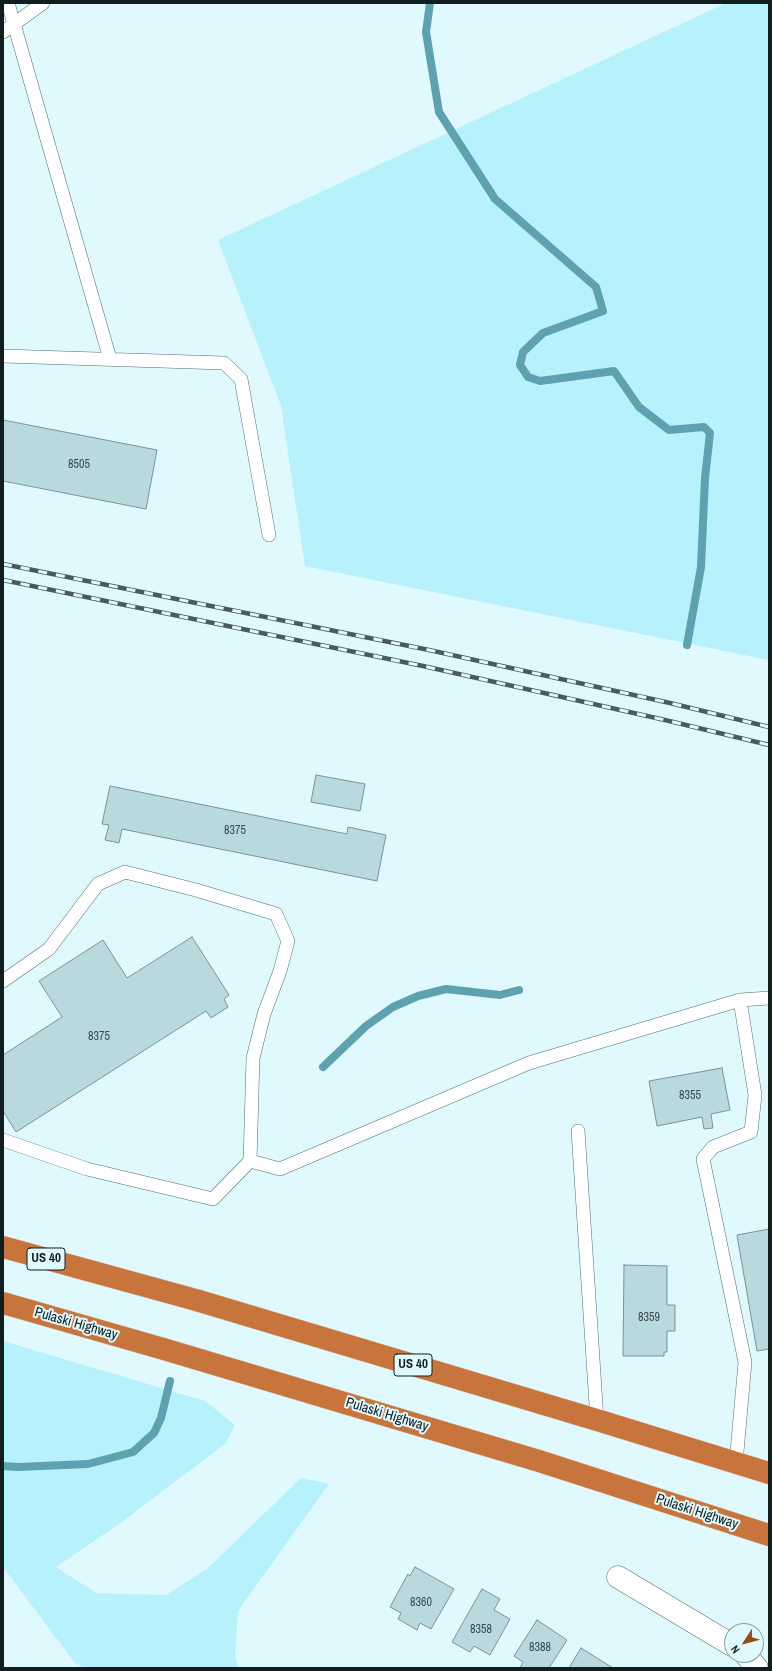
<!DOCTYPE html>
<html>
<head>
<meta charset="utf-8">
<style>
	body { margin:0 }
	#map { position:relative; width:772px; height:1671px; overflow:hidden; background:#dff9fe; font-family:"Archivo Narrow",sans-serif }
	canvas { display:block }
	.frame { position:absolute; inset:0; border:4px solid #111d1f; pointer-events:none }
	.north { position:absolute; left:724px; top:1623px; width:40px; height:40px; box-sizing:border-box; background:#dff9fe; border:1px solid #8da1a5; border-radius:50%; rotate:234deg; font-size:11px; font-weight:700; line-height:16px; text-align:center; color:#111d1f }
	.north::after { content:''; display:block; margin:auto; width:14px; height:18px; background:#914e1f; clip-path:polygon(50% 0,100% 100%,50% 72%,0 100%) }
</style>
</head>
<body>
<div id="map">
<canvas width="772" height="1671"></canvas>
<div class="frame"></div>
<div class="north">N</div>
</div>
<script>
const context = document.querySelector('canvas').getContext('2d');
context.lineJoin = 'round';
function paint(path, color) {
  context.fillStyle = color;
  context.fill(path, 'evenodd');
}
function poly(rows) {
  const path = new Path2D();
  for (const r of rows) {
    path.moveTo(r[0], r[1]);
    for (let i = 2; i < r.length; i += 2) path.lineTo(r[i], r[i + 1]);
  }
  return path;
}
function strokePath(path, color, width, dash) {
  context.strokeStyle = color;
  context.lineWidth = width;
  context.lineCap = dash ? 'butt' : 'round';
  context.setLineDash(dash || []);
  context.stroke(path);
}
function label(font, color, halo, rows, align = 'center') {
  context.font = font + ' "Archivo Narrow",sans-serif';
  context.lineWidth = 4;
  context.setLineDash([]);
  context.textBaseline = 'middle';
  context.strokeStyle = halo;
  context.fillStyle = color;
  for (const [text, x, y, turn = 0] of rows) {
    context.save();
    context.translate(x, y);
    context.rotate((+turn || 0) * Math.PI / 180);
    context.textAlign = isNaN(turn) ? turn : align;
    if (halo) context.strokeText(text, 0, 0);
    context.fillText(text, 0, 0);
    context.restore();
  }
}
const green = poly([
	[726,3,769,3,769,660,305,566,281,406,218,240],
	[3,1341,205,1401,235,1425,226,1443,122,1522,56,1567,96,1593,166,1595,208,1568,301,1478,329,1484,238,1611,235,1656,239,1668,85,1668,75,1663,3,1567]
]);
const stream = poly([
	[430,3,426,32,439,112,495,199,596,287,603,311,543,333,523,352,520,365,528,377,540,381,614,371,639,407,669,430,704,427,710,433,705,478,701,567,687,645],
	[323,1067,366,1026,393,1007,418,996,446,989,500,995,519,990],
	[3,1466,18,1467,88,1464,133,1452,154,1433,161,1418,170,1381]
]);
const building = poly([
	[3,420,157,450,146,509,3,481,3,420],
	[316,775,365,784,360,811,311,802,316,775],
	[110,786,347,834,348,827,386,835,377,881,122,829,119,843,105,840,109,825,102,824,110,786],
	[192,937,229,995,224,999,228,1007,211,1018,206,1011,16,1132,3,1111,3,1055,62,1017,39,981,103,940,127,978,192,937],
	[722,1068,730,1110,711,1114,713,1128,704,1129,702,1117,657,1126,649,1081,722,1068],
	[769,1229,769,1349,757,1351,737,1235,769,1229],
	[624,1265,667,1266,667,1305,675,1305,675,1331,667,1331,667,1352,664,1352,664,1356,623,1356,624,1265],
	[415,1567,454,1589,431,1629,420,1623,417,1630,398,1619,401,1613,390,1607,408,1574,410,1576,415,1567],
	[482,1589,500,1599,494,1610,510,1619,490,1655,474,1646,470,1652,452,1642,482,1589],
	[537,1620,567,1640,549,1668,520,1668,523,1662,514,1656,537,1620],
	[581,1648,613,1668,569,1668,581,1648]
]);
const lane = poly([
	[8,3,110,359],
	[3,32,43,3],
	[3,356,224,363,241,379,269,535],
	[3,981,49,949,98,884,125,872,196,890,276,914,288,941,280,971,264,1014,253,1058,250,1161,213,1199,87,1169,3,1140],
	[740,1000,769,998],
	[578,1131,597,1420],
	[250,1161,280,1169,529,1063,740,1000,755,1095,751,1132,713,1147,703,1159,745,1362,736,1463]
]);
const street = poly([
	[618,1577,732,1645],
	[746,1655,757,1668]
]);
const highway = poly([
	[3,1247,196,1300,597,1420,769,1473],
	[3,1303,167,1350,539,1461,769,1535]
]);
const rail = poly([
	[3,564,429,650,670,703,769,727],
	[3,580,423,666,665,720,769,745]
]);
const numberNames = [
	["8505",79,465],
	["8375",235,831],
	["8375",99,1037],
	["8355",690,1096],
	["8359",649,1318],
	["8360",421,1603],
	["8358",481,1630],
	["8388",540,1648]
];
const shields = [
	[46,1259,38],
	[413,1365,38]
];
const shieldNames = [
	["US 40",46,1259],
	["US 40",413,1365]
];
const streetNames = [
	["Pulaski Highway",76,1324,16],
	["Pulaski Highway",387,1415,17],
	["Pulaski Highway",697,1512,18]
];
paint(green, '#b6f1fc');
strokePath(stream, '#5da2ae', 8);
paint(building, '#b9d9df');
strokePath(building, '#77949a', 1);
strokePath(lane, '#536f75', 14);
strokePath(street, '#536f75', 23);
strokePath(highway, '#d9dbdb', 23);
strokePath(lane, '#fff', 13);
strokePath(street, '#fff', 22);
strokePath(highway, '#c8743d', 22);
strokePath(rail, '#4b5b5d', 4.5);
strokePath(rail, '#dff9fe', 3, [9]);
label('12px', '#3b4c4f', null, numberNames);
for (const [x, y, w] of shields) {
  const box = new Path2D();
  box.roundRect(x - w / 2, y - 11, w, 22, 3);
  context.fillStyle = '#dff9fe';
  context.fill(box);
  strokePath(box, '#111d1f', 1);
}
label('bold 13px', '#111d1f', null, shieldNames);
label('14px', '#111d1f', '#dff9fe', streetNames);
</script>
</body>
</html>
